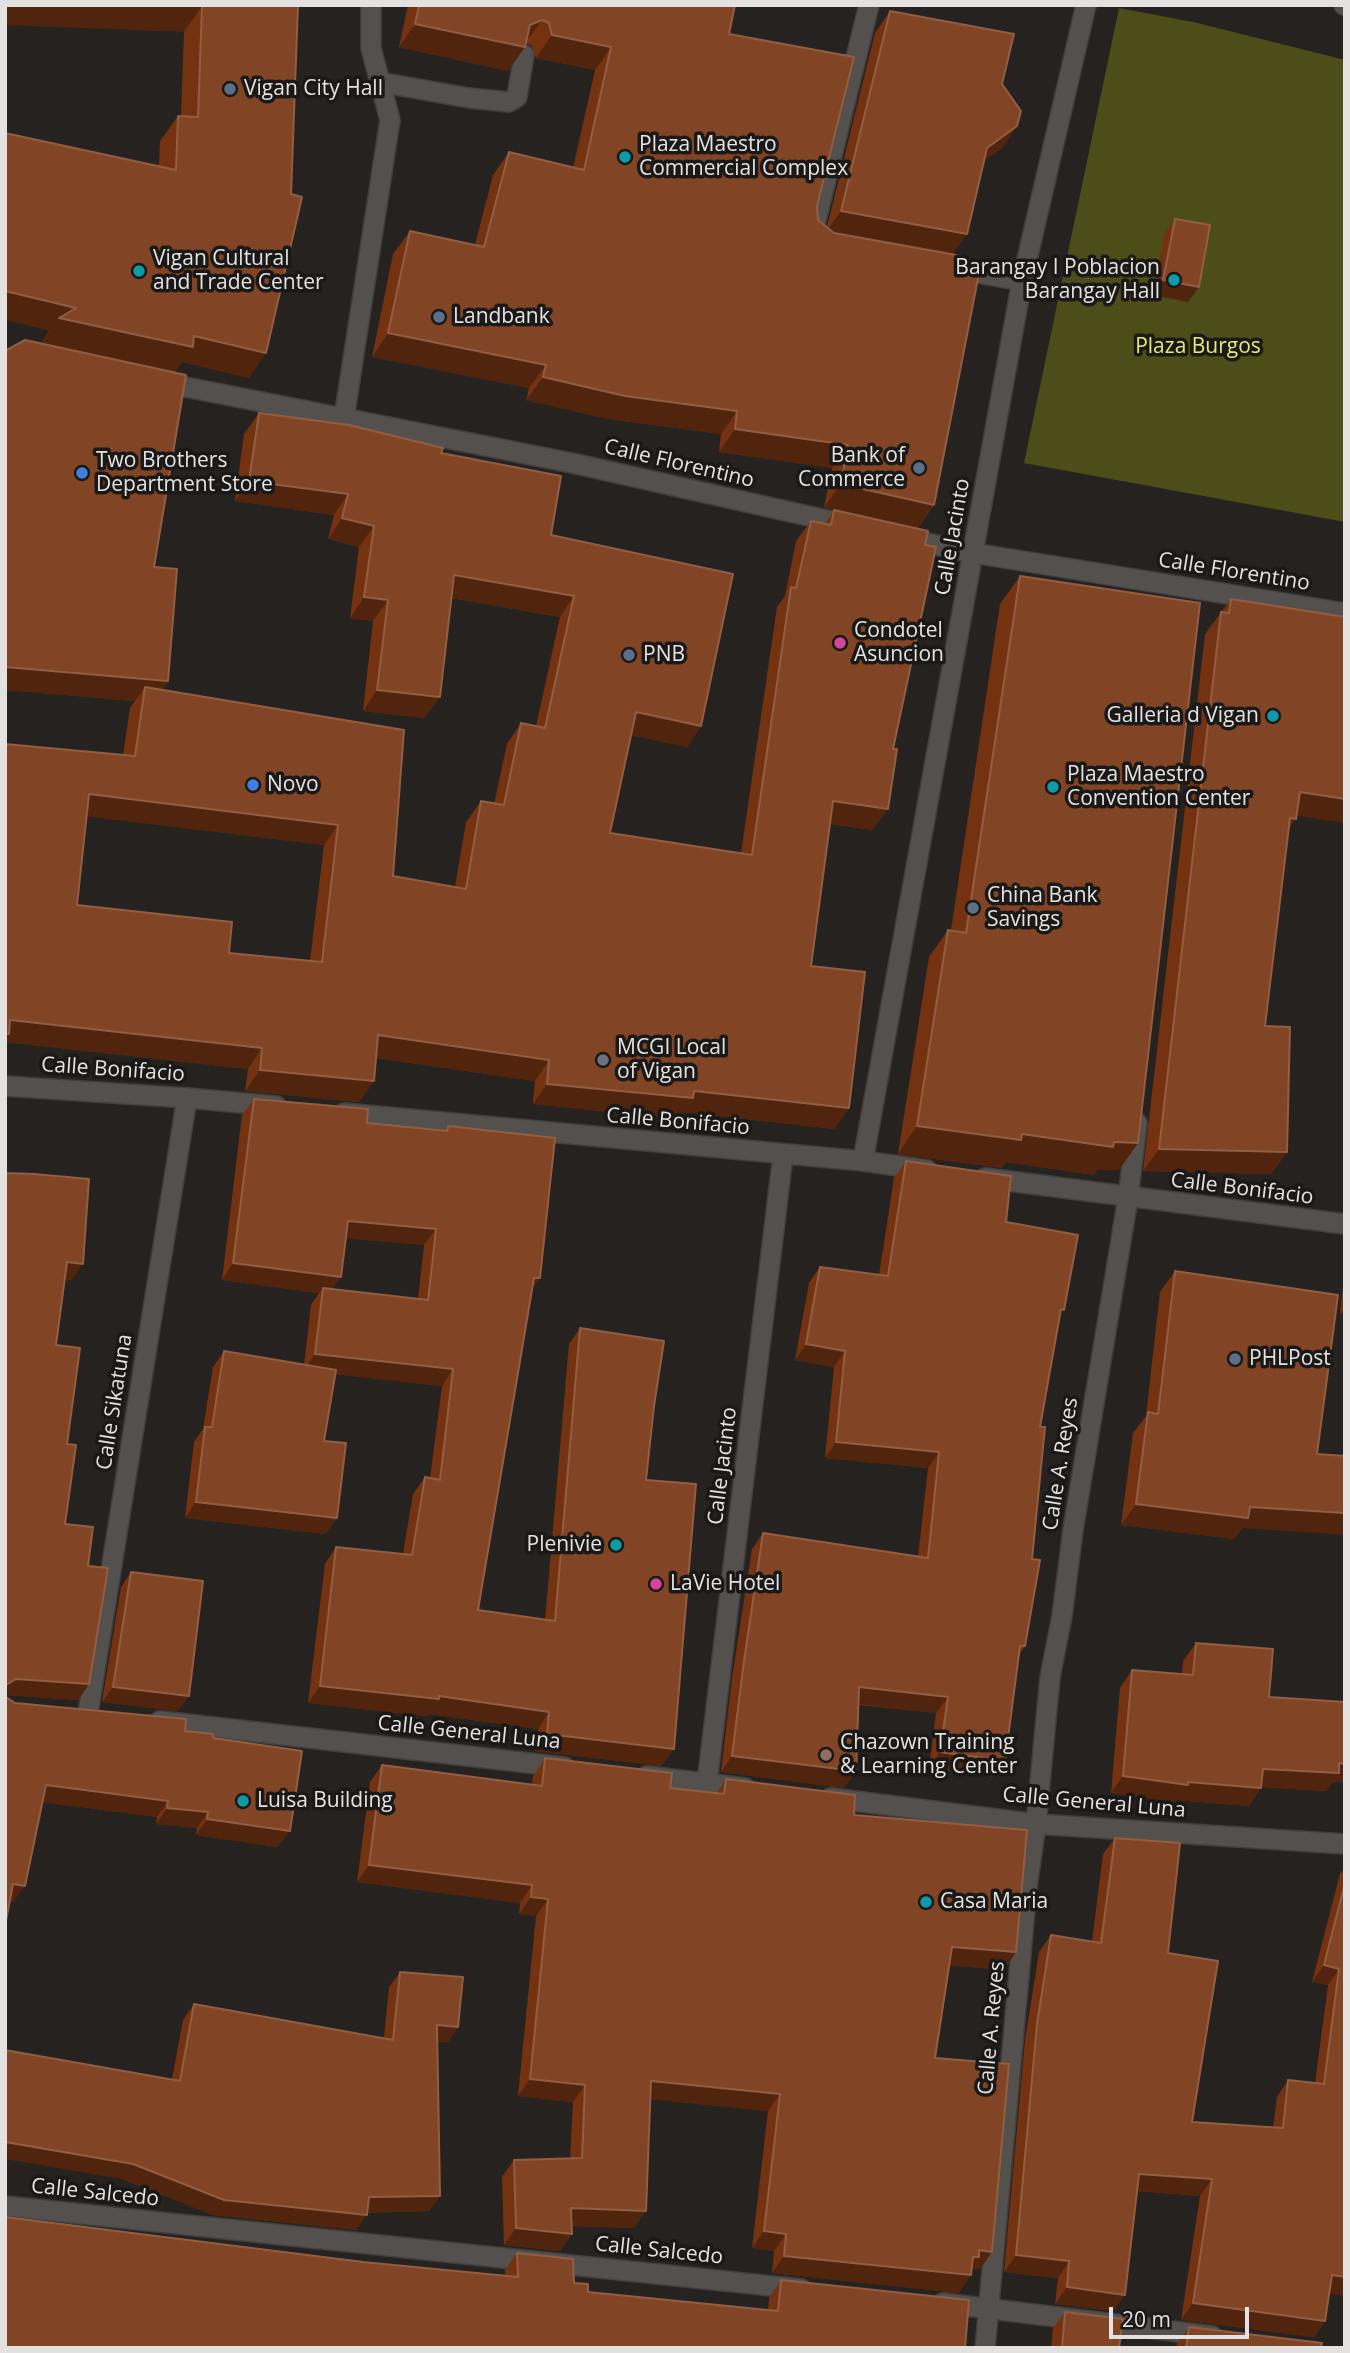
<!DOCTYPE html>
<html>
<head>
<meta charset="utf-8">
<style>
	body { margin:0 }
	#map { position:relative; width:1350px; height:2353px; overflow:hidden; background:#252220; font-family:"Open Sans",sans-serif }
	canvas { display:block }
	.frame { position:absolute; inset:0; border:7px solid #e4e2e1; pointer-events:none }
	.scale { position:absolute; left:1109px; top:2307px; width:140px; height:32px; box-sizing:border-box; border:4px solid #e4e2e1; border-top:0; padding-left:9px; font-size:21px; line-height:24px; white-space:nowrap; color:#e4e2e1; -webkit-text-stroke:5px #1b1917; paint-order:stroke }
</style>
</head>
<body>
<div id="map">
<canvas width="1350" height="2353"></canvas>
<div class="frame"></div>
<div class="scale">20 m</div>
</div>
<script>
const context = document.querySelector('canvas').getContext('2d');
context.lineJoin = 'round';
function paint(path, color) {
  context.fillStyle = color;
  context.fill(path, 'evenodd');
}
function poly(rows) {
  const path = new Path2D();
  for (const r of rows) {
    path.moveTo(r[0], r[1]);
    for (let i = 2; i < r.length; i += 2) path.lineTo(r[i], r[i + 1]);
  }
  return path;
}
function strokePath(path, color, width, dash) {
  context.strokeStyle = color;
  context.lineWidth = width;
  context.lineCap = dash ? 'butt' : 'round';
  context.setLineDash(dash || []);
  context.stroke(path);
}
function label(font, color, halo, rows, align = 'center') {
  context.font = font + ' "Open Sans",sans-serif';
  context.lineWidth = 7;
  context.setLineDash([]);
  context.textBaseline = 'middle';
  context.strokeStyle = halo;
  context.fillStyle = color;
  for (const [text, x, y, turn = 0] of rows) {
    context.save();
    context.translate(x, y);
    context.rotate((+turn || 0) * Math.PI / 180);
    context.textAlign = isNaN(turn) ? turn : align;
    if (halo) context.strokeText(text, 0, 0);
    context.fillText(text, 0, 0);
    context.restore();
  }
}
const green = poly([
	[1119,8,1193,22,1345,60,1345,522,1024,463]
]);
const service = poly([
	[379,82,469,98,509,102,517,97,524,55],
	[814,239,813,232,869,5],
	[955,269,1022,281],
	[344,418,390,120,371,48,371,5]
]);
const minor = poly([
	[5,1086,187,1098,276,1106],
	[344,1113,863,1161,927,1170],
	[863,1161,1022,281,1086,5],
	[985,1178,1345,1224],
	[88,1713,187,1098],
	[160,1721,564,1767],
	[647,1776,745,1788],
	[707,1783,783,1155],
	[831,1798,1036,1824,1345,1844],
	[5,2206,801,2289],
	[943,2303,1212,2336],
	[985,2348,1027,1887,1036,1824,1050,1677,1062,1616,1073,1530,1128,1198,1137,1123]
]);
const tertiary = poly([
	[1344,5,1345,5],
	[160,382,572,463,853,526],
	[900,537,973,553,1345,613]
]);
const wall = poly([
	[5,5,298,5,249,378,182,362,175,372,154,567,168,681,162,690,404,730,393,876,455,887,466,822,481,801,494,804,507,744,521,723,536,726,560,617,451,598,425,718,363,711,373,621,350,618,359,547,328,539,334,515,235,501,244,434,259,413,441,453,551,535,701,726,687,747,631,735,610,833,741,853,777,607,785,596,796,541,811,521,825,524,834,510,873,830,830,824,811,966,849,1108,834,1129,684,1112,679,1119,533,1104,535,1081,376,1058,374,1081,359,1102,245,1091,248,1069,5,1042,5,744,123,755,130,708,135,701,5,690,5,351,41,343,159,166,160,141,178,116,181,116,184,32],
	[87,816,324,845,310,961,229,953,77,905],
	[408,5,735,5,729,34,817,206,818,220,827,227,875,33,890,11,1002,84,1017,126,1002,148,984,161,967,234,952,254,960,265,934,505,918,528,824,507,832,468,719,452,721,434,609,419,526,400,529,388,372,357,393,254,410,231,475,245,493,175,509,152,573,168,595,70,536,58,532,46,526,43,525,47,508,71,399,47],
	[1175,219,1188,302,1153,295,1164,234],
	[1020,576,1138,1143,1119,1170,1097,1170,1094,1175,1006,1162,1002,1168,898,1154,929,957,948,930,951,930,1000,604],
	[1231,599,1296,816,1288,830,1265,1026,1287,1152,1271,1174,1143,1171,1205,634],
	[254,1099,367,1123,444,1131,448,1126,540,1278,532,1289,478,1610,545,1620,569,1344,580,1328,654,1406,646,1480,662,1766,535,1751,538,1729,429,1714,427,1716,308,1703,325,1564,336,1547,403,1554,413,1494,425,1477,430,1478,442,1386,335,1374,324,1441,326,1534,185,1518,194,1442,203,1429,213,1367,224,1351,304,1365,311,1305,319,1293,222,1280,242,1115],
	[346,1238,424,1245,418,1299,332,1290],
	[906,1161,1006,1222,1060,1316,1040,1427,1032,1559,1025,1646,1019,1655,994,1777,929,1768,936,1713,859,1705,844,1788,721,1772,732,1678,752,1549,763,1533,918,1557,928,1468,825,1458,834,1367,795,1360,809,1283,820,1267,879,1275,894,1178],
	[5,1173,72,1280,65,1279,56,1345,67,1444,65,1524,88,1566,89,1684,78,1700,6,1695,6,1697,15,1703,185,1731,213,1738,278,1847,196,1835,197,1828,156,1824,157,1817,42,1802,13,1902,10,1901,5,1926],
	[1345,1266,1345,1314,1340,1314],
	[1175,1271,1242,1528,1234,1539,1121,1525,1133,1433,1146,1416,1160,1292],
	[131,1572,178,1711,102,1702,121,1587],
	[1196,1643,1269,1697,1333,1782,1326,1791,1261,1787,1249,1806,1177,1800,1175,1802,1111,1793,1120,1688,1132,1670,1182,1674,1183,1661],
	[545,1758,670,1788,716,1794,726,1779,854,1815,1016,1952,1004,1970,950,1965,935,2058,992,2252,980,2269,972,2268,959,2293,772,2273,774,2251,752,2248,768,2111,650,2099,634,2228,572,2226,572,2234,560,2251,504,2245,502,2177,514,2160,570,2158,573,2102,518,2096,536,1916,519,1914,520,1903,357,1882,370,1782,382,1765,532,1784,533,1776],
	[1115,1838,1168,1953,1192,2122,1273,2128,1277,2097,1288,2080,1315,2083,1328,1985,1312,1982,1340,1874,1345,1867,1345,2296,1329,2293,1325,2321,1314,2337,1181,2320,1200,2196,1137,2191,1114,2311,1055,2304,1058,2278,1004,2272,1025,2040,1039,1952,1051,1935,1092,1941,1103,1854],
	[400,1972,458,2027,448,2042,437,2041,440,2196,429,2211,367,2213,356,2230,213,2215,122,2179,172,2079,183,2020,194,2004,384,2038,389,1987],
	[517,2253,574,2283,588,2292,768,2310,769,2298,781,2280,965,2348,363,2262,505,2276,505,2270],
	[1065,2312,1119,2348,1051,2348,1053,2328],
	[1189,2327,1321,2348,1177,2348,1177,2344]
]);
const shadedWall = poly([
	[5,5,176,5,202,6,184,32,5,25],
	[542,20,525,43,525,47,508,71,399,47,415,24,530,25],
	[552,35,611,47,595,70,536,58],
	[1017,126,1002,148,972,170,987,148],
	[841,211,967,234,951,256,825,233],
	[1163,280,1199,287,1188,302,1153,295],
	[5,291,194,336,266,353,249,378,182,362,175,373,41,343,50,331,5,320],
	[388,333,546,365,529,388,372,357],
	[543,377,737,411,721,434,609,419,526,400],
	[735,429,848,445,832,468,719,452],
	[249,481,348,494,334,515,235,501],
	[841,484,934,505,918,528,824,507],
	[342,518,374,526,359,547,328,539],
	[454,575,574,596,560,617,440,596],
	[364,597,388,600,373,621,350,618],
	[5,667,168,681,152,703,145,687,135,701,5,690],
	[377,690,440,697,425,718,363,711],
	[636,712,701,726,687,747,622,733],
	[1300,792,1345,799,1345,823,1285,814],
	[89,794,338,825,324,845,75,815],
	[833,801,888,809,873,830,819,822],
	[1290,818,1296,819,1281,841],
	[10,1020,262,1048,248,1069,5,1042,5,1027],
	[378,1035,549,1060,535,1081,364,1056],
	[260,1070,374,1081,359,1102,245,1091],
	[547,1084,694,1091,849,1108,834,1129,684,1112,679,1119,533,1104],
	[917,1126,1022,1134,1114,1142,1138,1143,1119,1170,1097,1170,1094,1175,1006,1162,1002,1168,898,1154],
	[1159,1149,1287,1152,1271,1174,1143,1171],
	[348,1221,436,1229,424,1245,337,1238],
	[67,1262,83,1264,72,1280,56,1278],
	[233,1263,341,1277,329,1294,323,1288,319,1293,222,1280],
	[534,1278,540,1278,528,1295],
	[1345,1307,1345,1314,1340,1314],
	[806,1344,845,1351,834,1367,795,1360],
	[315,1354,453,1369,442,1386,303,1371],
	[836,1442,939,1452,928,1468,825,1458],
	[196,1502,337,1518,326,1534,185,1518],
	[1136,1504,1250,1507,1345,1513,1345,1535,1242,1528,1234,1539,1121,1525],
	[16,1679,89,1684,78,1700,5,1695,5,1685],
	[320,1686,439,1696,549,1712,538,1729,429,1714,427,1716,308,1703],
	[113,1687,189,1696,178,1711,102,1702],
	[859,1687,948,1697,936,1713,848,1703],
	[547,1734,674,1749,662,1766,535,1751],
	[940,1752,1005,1761,994,1777,929,1768],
	[732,1756,856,1771,844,1788,721,1772],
	[1339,1763,1345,1764,1345,1783,1333,1782,1326,1791,1250,1786,1263,1769],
	[1123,1776,1261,1788,1249,1806,1177,1800,1175,1802,1111,1793],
	[46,1785,168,1801,157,1817,35,1801],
	[167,1808,208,1812,197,1828,156,1824],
	[207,1819,290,1831,278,1847,196,1835],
	[369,1865,532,1885,520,1903,357,1882],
	[13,1884,25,1886,13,1902,5,1900],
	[531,1897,548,1899,536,1916,519,1914],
	[952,1947,1016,1952,1004,1970,940,1965],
	[1324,1965,1339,1969,1328,1985,1312,1982],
	[437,2025,458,2027,448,2042,426,2040],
	[530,2079,585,2085,573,2102,518,2096],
	[651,2081,780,2094,768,2111,639,2098],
	[5,2142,133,2164,367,2215,356,2230,213,2215,122,2179,5,2159],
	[1139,2174,1212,2179,1200,2196,1128,2190],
	[440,2196,429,2211,358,2213,369,2197],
	[571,2208,646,2211,634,2228,559,2225],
	[516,2228,572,2234,560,2251,504,2245],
	[764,2231,786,2234,774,2251,752,2248],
	[979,2250,992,2252,980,2269,971,2268,973,2257],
	[1016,2255,1069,2261,1058,2278,1004,2272],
	[784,2256,971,2275,959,2293,772,2273],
	[1332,2275,1345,2277,1345,2296,1321,2292],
	[1067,2287,1125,2295,1114,2311,1055,2304],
	[1193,2303,1325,2321,1314,2337,1181,2320]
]);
const building = poly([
	[176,5,298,5,291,194,302,197,266,353,194,336,193,347,59,318,76,308,5,291,5,133,176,170,178,116,198,117,202,6,176,5],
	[419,5,735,5,729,34,854,57,817,206,818,220,834,233,962,256,960,265,980,268,934,505,841,484,848,445,735,429,737,411,625,396,543,377,546,365,388,333,410,231,484,247,509,152,584,170,611,47,552,35,549,23,542,20,530,25,525,47,415,24,419,5],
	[890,11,1014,34,1002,84,1021,111,1017,126,987,148,967,234,841,211,890,11],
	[1175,219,1210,225,1199,287,1163,280,1175,219],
	[25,340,186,375,154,567,177,569,168,681,5,667,5,351,25,340],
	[259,413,349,425,443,448,441,453,561,476,551,535,733,574,701,726,636,712,610,833,752,855,791,587,796,588,811,521,831,525,834,510,928,531,925,545,936,547,893,749,897,749,888,809,833,801,811,966,865,972,849,1108,694,1091,693,1098,547,1084,549,1060,378,1035,374,1081,260,1070,262,1048,10,1020,9,1034,5,1034,5,744,135,756,145,687,404,730,393,876,466,889,481,801,504,805,521,723,545,728,574,596,454,575,440,697,377,690,388,600,364,597,374,526,342,518,348,494,249,481,259,413],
	[89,794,338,825,322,962,229,953,232,922,77,905,89,794],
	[1020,576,1200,603,1138,1143,1114,1142,1113,1147,1022,1134,1021,1140,917,1126,948,930,966,933,1020,576],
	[1231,599,1345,617,1345,799,1300,792,1296,819,1290,818,1265,1026,1290,1027,1287,1152,1159,1149,1221,612,1229,613,1231,599],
	[254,1099,368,1109,367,1123,447,1131,448,1126,555,1138,540,1278,534,1278,478,1610,555,1621,580,1328,664,1341,654,1406,646,1480,696,1484,674,1749,547,1734,549,1712,439,1696,439,1699,320,1686,336,1547,412,1555,425,1477,440,1480,453,1369,315,1354,323,1288,428,1300,436,1229,348,1221,341,1277,233,1263,254,1099],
	[906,1161,1011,1176,1006,1222,1078,1235,1064,1310,1061,1309,1040,1427,1045,1427,1032,1559,1040,1560,1025,1646,1020,1646,1005,1761,940,1752,948,1697,859,1687,856,1771,732,1756,744,1661,763,1533,928,1558,939,1452,836,1442,845,1351,806,1344,820,1267,888,1276,906,1161],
	[5,1173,34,1174,89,1179,83,1264,67,1262,56,1345,80,1348,67,1444,76,1445,65,1524,93,1527,88,1566,108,1568,89,1684,16,1679,6,1685,6,1697,15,1703,186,1719,185,1731,213,1734,213,1738,302,1751,290,1831,207,1819,208,1812,167,1808,168,1801,46,1785,25,1886,13,1884,5,1926,5,1173],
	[1175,1271,1338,1295,1317,1454,1345,1456,1345,1513,1250,1507,1248,1518,1136,1504,1148,1412,1158,1414,1175,1271],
	[224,1351,336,1370,324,1441,346,1443,337,1518,196,1502,205,1427,212,1427,224,1351],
	[131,1572,203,1581,189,1696,113,1687,131,1572],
	[1196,1643,1273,1649,1269,1697,1345,1702,1345,1764,1339,1763,1339,1773,1263,1769,1261,1788,1188,1782,1188,1785,1123,1776,1132,1670,1193,1675,1196,1643],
	[545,1758,672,1773,670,1788,724,1794,726,1779,855,1795,854,1815,1027,1830,1016,1952,952,1947,935,2058,1009,2064,992,2252,979,2250,979,2257,973,2257,971,2275,784,2256,786,2234,764,2231,780,2094,651,2081,646,2211,571,2208,572,2234,516,2228,514,2160,582,2158,585,2085,530,2079,548,1899,531,1897,532,1885,369,1865,382,1765,542,1786,545,1758],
	[1115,1838,1180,1843,1168,1953,1218,1961,1192,2122,1283,2128,1288,2080,1324,2084,1339,1969,1324,1965,1345,1883,1345,2277,1332,2275,1325,2321,1193,2303,1212,2179,1139,2174,1125,2295,1067,2287,1069,2261,1016,2255,1037,2024,1051,1935,1101,1943,1115,1838],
	[400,1972,463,1977,458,2027,437,2025,440,2196,369,2197,367,2215,224,2200,133,2164,5,2142,5,2050,180,2081,194,2004,393,2040,400,1972],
	[5,2217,363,2262,518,2277,517,2253,573,2259,574,2283,588,2284,588,2292,778,2311,781,2280,969,2300,965,2348,5,2348,5,2217],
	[1065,2312,1123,2319,1119,2348,1062,2348,1065,2312],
	[1189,2327,1322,2343,1321,2348,1186,2348,1189,2327]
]);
const markers = [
	[230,89,7,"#5c6f8a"],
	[625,157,7,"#0f9aa8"],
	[139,271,7,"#0f9aa8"],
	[1174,280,7,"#0f9aa8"],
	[439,317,7,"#5c6f8a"],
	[919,468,7,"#5c6f8a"],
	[82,473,7,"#3f7fe0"],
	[840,643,7,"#d1479c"],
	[629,655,7,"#5c6f8a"],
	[1273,716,7,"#0f9aa8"],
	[253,785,7,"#3f7fe0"],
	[1053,787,7,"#0f9aa8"],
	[973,908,7,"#5c6f8a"],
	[603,1060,7,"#6b7280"],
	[1235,1359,7,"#5c6f8a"],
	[616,1545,7,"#0f9aa8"],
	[656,1584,7,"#d1479c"],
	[826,1755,7,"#8d6e63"],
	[243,1801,7,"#0f9aa8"],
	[926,1902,7,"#0f9aa8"]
];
const poiNames = [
	["Vigan City Hall",244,89],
	["Plaza Maestro",639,145],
	["Commercial Complex",639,169],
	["Vigan Cultural",153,259],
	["and Trade Center",153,283],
	["Barangay I Poblacion",1160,268,"right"],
	["Barangay Hall",1160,292,"right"],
	["Landbank",453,317],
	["Bank of",905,456,"right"],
	["Commerce",905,480,"right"],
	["Two Brothers",96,461],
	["Department Store",96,485],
	["Condotel",854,631],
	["Asuncion",854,655],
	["PNB",643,655],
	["Galleria d Vigan",1259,716,"right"],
	["Plaza Maestro",1067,775],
	["Convention Center",1067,799],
	["Novo",267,785],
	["China Bank",987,896],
	["Savings",987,920],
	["MCGI Local",617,1048],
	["of Vigan",617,1072],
	["PHLPost",1249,1359],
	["Plenivie",602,1545,"right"],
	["LaVie Hotel",670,1584],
	["Chazown Training",840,1743],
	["& Learning Center",840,1767],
	["Luisa Building",257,1801],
	["Casa Maria",940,1902]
];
const parkNames = [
	["Plaza Burgos",1198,347]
];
const streetNames = [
	["Calle Florentino",679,464,13],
	["Calle Jacinto",953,537,-80],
	["Calle Florentino",1234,572,9],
	["Calle Bonifacio",113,1070,4],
	["Calle Bonifacio",678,1122,5],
	["Calle Bonifacio",1242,1189,7],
	["Calle Sikatuna",115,1402,-81],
	["Calle A. Reyes",1061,1464,-81],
	["Calle Jacinto",723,1466,-83],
	["Calle General Luna",469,1733,6],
	["Calle General Luna",1094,1803,5],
	["Calle A. Reyes",992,2028,-85],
	["Calle Salcedo",95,2193,6],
	["Calle Salcedo",659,2251,6]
];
paint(green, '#4c4d18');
strokePath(service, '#413f3e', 22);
strokePath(minor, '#413f3e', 22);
strokePath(tertiary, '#413f3e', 22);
strokePath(service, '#53504e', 19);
strokePath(minor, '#53504e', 19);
strokePath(tertiary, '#53504e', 19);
paint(wall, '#753210');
paint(shadedWall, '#50240d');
paint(building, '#814526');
strokePath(building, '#915e44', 2);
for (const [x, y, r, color] of markers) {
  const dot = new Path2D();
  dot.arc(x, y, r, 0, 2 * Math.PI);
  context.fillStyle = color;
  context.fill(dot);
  strokePath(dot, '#1b1917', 2.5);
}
label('21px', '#e4e2e1', '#1b1917', poiNames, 'left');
label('21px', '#e7eb76', '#1b1917', parkNames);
label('21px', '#e4e2e1', '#1b1917', streetNames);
</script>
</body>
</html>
